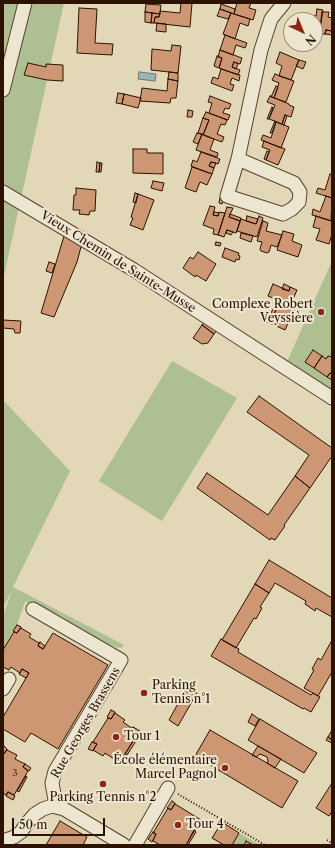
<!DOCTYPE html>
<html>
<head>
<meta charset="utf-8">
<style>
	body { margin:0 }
	#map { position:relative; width:335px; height:848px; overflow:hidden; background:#e2d7b6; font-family:"Libre Caslon Text",serif }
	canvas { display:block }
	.frame { position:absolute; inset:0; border:4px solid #2c1200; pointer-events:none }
	.north { position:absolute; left:283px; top:12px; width:40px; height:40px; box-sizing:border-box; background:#ece5d0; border:1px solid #9f917d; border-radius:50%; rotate:136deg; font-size:11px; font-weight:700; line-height:16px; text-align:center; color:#2c1200 }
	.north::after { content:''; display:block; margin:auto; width:14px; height:18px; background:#8f2418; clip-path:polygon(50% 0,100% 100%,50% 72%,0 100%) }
	.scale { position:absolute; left:12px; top:818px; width:93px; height:18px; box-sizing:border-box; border:2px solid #2c1200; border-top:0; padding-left:5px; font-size:12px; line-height:14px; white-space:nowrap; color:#2c1200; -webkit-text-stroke:3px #ece5d0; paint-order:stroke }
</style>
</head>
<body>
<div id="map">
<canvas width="335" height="848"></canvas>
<div class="frame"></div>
<div class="north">N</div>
<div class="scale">50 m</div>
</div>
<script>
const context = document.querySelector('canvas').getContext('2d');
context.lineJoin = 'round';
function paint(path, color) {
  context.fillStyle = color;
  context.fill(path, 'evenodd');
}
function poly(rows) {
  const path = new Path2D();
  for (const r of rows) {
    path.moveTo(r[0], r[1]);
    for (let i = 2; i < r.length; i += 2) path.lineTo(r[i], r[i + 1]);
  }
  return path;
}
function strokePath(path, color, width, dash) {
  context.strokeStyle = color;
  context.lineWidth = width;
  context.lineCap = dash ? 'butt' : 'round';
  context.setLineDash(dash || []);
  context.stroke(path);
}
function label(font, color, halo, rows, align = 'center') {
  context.font = font + ' "Libre Caslon Text",serif';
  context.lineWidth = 4;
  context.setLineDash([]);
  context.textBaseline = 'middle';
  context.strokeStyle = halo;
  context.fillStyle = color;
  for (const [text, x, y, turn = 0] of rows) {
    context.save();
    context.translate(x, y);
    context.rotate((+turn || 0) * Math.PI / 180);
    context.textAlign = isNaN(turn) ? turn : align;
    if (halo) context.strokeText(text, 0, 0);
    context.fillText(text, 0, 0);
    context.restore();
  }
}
const green = poly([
	[3,3,64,3,3,280],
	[332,261,332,393,286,364],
	[172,361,237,398,162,521,99,481],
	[3,400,70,471,13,587,124,645,121,648,115,647,104,642,59,615,34,604,25,602,17,625,3,650,3,615,12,591,3,607],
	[239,833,260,845,232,845]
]);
const water = poly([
	[139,72,156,74,155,81,138,79,139,72]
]);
const building = poly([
	[181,3,192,3,190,27,154,23,155,17,159,17,160,11,180,13,181,3],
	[237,3,251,3,249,8,256,10,253,20,234,14,237,3],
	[146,4,161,5,160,14,145,12,146,4],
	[221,4,235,9,234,14,220,9,221,4],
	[79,8,97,9,95,43,113,44,112,55,77,53,79,8],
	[220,9,231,13,228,19,217,16,220,9],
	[317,9,323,10,320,30,315,29,315,20,298,20,299,14,316,16,317,9],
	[145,12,152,13,151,23,145,22,145,12],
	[322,12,329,12,328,17,332,18,332,31,326,30,325,34,319,34,322,12],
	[152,13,160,14,159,17,155,17,154,23,151,23,152,13],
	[231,13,250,19,248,26,240,23,235,39,223,34,231,13],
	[157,23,166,24,166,32,156,31,157,23],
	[326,30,332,31,332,35,325,34,326,30],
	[225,35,247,43,245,48,236,45,233,55,220,50,225,35],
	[172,45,181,46,178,73,151,70,152,49,171,51,172,45],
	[220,50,242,58,240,64,234,62,232,67,240,70,238,75,219,68,222,58,218,57,220,50],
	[280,52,299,60,291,80,279,76,282,66,276,63,280,52],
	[217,56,222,58,219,68,214,66,217,56],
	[299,60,306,62,303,69,296,66,299,60],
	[234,62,238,64,236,69,232,67,234,62],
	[28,63,46,67,46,64,63,65,63,81,47,80,24,75,28,63],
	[221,69,240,75,239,81,232,78,230,84,234,85,232,91,211,83,213,77,218,79,221,69],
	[169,72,178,73,178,81,168,79,169,72],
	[275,74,294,81,286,102,274,98,279,83,272,80,275,74],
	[168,79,178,81,176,98,171,98,170,103,140,101,142,88,167,91,168,79],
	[276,86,278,87,274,98,271,97,276,86],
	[118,93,124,94,122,104,116,103,118,93],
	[124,94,141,98,138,108,122,104,124,94],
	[210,96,231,104,229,109,225,108,223,113,230,115,228,120,209,113,212,103,208,102,210,96],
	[270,96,289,104,289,105,294,107,291,117,285,115,282,124,269,119,275,105,267,102,270,96],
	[272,107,273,108,269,119,267,119,272,107],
	[188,110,193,111,192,117,187,117,188,110],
	[206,112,227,120,225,125,221,124,217,134,224,137,222,142,203,135,209,120,203,118,206,112],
	[285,115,287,116,284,125,282,124,285,115],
	[203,118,209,120,203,135,198,133,203,118],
	[275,121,276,122,272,133,270,133,275,121],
	[276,122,289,127,281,148,261,140,263,135,271,138,276,122],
	[197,133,202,134,198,144,193,142,197,133],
	[202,134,214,139,210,150,218,153,217,157,196,150,202,134],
	[264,141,285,149,278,165,266,160,270,150,262,147,264,141],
	[133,149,147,149,147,153,163,153,163,174,133,173,133,149],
	[267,151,269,152,266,160,264,159,267,151],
	[201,152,220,159,218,164,211,162,209,166,214,168,212,174,191,166,193,160,197,162,201,152],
	[97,162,100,163,99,172,96,172,97,162],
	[211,162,216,163,214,168,209,166,211,162],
	[100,163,102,163,101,172,99,172,100,163],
	[192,167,212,174,207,185,200,182,196,192,185,188,192,167],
	[330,174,332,175,332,198,316,193,318,188,325,190,330,174],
	[153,181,164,183,162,191,151,188,153,181],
	[76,188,96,190,95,211,90,211,89,215,79,214,80,210,73,210,74,195,76,195,76,188],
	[135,193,138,194,136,203,133,202,135,193],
	[138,194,154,200,143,230,130,225,133,218,131,217,138,194],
	[326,196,332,198,331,221,312,215,313,209,320,212,326,196],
	[220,198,224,199,222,204,219,203,220,198],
	[210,206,215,207,213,215,218,216,219,212,225,213,218,235,213,234,214,229,203,225,210,206],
	[227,207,233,208,229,217,240,221,236,233,227,230,224,237,218,235,227,207],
	[214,212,219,213,218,216,213,215,214,212],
	[230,214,241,218,240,221,229,217,230,214],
	[247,216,258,219,256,224,246,221,247,216],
	[259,216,263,218,257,237,237,231,241,219,256,224,259,216],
	[316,216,332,221,332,234,329,244,316,240,320,229,313,227,316,216],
	[263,221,268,223,266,231,282,235,277,247,271,245,269,252,267,253,261,251,260,249,262,242,257,241,263,221],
	[227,230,233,232,231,235,226,233,227,230],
	[283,231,294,234,292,241,302,245,298,257,277,250,283,231],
	[241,233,253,236,251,242,240,238,241,233],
	[64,236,82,243,77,262,54,317,41,313,64,236],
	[216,242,221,243,220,246,215,245,216,242],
	[225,248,239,253,238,255,240,256,239,260,236,259,235,262,222,257,225,248],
	[198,252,216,264,206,281,196,275,195,277,183,268,190,257,193,259,198,252],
	[49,262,55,264,52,273,46,271,49,262],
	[273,284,289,291,290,287,297,290,290,306,295,308,285,330,270,323,280,301,268,296,273,284],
	[284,284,290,287,289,291,282,289,284,284],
	[277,300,280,301,270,323,267,322,277,300],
	[3,320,21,321,20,333,15,333,14,329,3,328,3,320],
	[205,321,217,330,214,334,202,325,205,321],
	[202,325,214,334,208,343,202,344,193,338,202,325],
	[313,350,322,356,314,368,305,362,313,350],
	[322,356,326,359,328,356,332,357,332,375,330,373,327,377,314,368,322,356],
	[330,373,332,375,332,380,327,377,330,373],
	[259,396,332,448,332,456,310,488,295,476,309,455,247,412,259,396],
	[207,473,268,515,295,476,310,488,284,525,285,526,275,540,271,538,270,540,197,488,207,473],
	[269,560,332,598,332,617,316,608,315,611,305,604,306,601,275,583,269,593,255,584,269,560],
	[255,584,269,593,260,607,262,608,256,619,254,618,236,648,222,640,255,584],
	[17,625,21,627,17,633,13,631,17,625],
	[21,628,31,634,29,637,39,643,38,646,43,649,53,633,108,665,58,749,31,733,25,742,3,729,3,717,29,673,22,669,20,673,11,667,9,670,3,667,3,650,14,632,17,633,21,628],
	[221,639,239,649,238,652,311,695,313,693,320,697,311,712,304,708,303,709,211,656,221,639],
	[332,640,332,672,318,696,304,688,314,670,312,669,318,658,321,660,332,640],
	[40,642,45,646,43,649,38,646,40,642],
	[22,669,29,673,26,678,19,674,22,669],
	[187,687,197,693,178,726,169,720,187,687],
	[111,710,115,712,111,719,107,717,111,710],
	[115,713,125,720,123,722,133,729,131,731,137,735,122,759,117,756,114,759,105,753,103,756,93,750,97,744,93,742,108,718,111,719,115,713],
	[252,714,259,719,255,726,248,722,252,714],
	[260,719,317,753,304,773,248,740,260,719],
	[133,727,140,731,138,736,131,731,133,727],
	[210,730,298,781,282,808,195,756,210,730],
	[332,730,332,740,328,737,332,730],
	[328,737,332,740,332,743,326,740,328,737],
	[134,739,136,741,127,755,125,754,134,739],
	[92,742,97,744,93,751,88,749,92,742],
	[4,746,7,749,3,755,3,747,4,746],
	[258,746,281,759,275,768,267,763,268,761,267,757,260,754,256,757,252,755,258,746],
	[7,750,17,755,15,759,25,764,23,767,28,771,14,795,8,792,6,795,3,793,3,755,7,750],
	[117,756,123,760,121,763,114,759,117,756],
	[25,764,31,768,29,771,23,767,25,764],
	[26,776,27,777,19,792,17,791,26,776],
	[332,783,332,811,329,816,316,808,332,783],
	[8,792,15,796,13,800,6,796,8,792],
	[172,801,175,803,171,810,167,808,172,801],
	[175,804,201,820,186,845,160,845,153,841,156,834,153,833,168,808,171,810,175,804],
	[60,821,87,837,83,845,46,845,60,821],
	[222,822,239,833,232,845,224,845,212,838,222,822],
	[194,830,196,832,188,845,186,845,194,830],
	[153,832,156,834,152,842,148,839,153,832],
	[246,841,253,845,244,845,246,841]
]);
const path = poly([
	[178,794,265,845],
	[327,840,332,843]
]);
const minor = poly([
	[3,90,25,3],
	[238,159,294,183,300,192,299,202,292,209,283,214,227,196,238,159,261,50,271,19,284,3],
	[3,192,134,270,332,398],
	[33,609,121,660,55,771,52,783,55,800,64,809,124,845],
	[3,689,9,679],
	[3,841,14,837,21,832,27,823,35,814,43,809,52,806,64,809],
	[135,845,168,788]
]);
const markers = [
	[321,312,4,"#8f2418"],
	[144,693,4,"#8f2418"],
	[116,737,4,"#8f2418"],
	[225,768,4,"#8f2418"],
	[103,784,4,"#8f2418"],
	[178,825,4,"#8f2418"]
];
const numberNames = [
	["3",15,773]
];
const streetNames = [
	["Vieux Chemin de Sainte-Musse",118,262,32],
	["Rue Georges Brassens",86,723,-60]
];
const poiNames = [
	["Complexe Robert",313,305,"right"],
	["Veyssière",313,319,"right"],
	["Parking",152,686],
	["Tennis n°1",152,700],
	["Tour 1",124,737],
	["École élémentaire",217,761,"right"],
	["Marcel Pagnol",217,775,"right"],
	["Parking Tennis n°2",103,798,"center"],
	["Tour 4",186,825]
];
paint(green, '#aebf92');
paint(water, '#9bb6ba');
strokePath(water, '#6f7470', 1);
paint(building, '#cd9773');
strokePath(building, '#2c1200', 1);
strokePath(minor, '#5a432e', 15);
strokePath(path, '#2c1200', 2, [1, 2]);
strokePath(minor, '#ece5d0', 13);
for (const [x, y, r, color] of markers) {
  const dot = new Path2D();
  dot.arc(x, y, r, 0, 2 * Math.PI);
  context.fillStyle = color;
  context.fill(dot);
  strokePath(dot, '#ece5d0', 1.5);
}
label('10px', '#54331d', null, numberNames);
label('12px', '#2c1200', '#ece5d0', streetNames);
label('12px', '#2c1200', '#ece5d0', poiNames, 'left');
</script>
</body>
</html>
